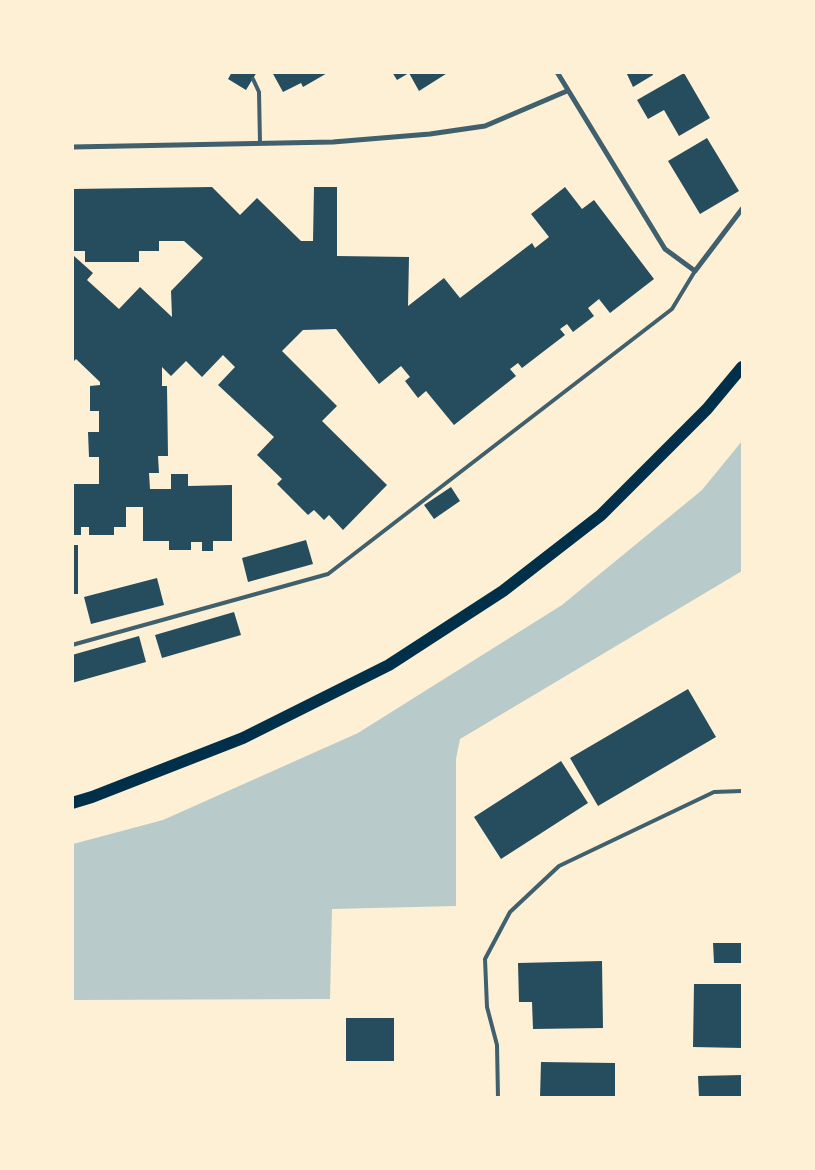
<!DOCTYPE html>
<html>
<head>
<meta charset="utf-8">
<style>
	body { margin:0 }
	#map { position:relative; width:815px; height:1170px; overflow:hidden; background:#fdf0d5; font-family:Merriweather,serif }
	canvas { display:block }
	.frame { position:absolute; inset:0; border:74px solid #fdf0d5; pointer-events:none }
</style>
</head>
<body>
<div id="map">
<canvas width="815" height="1170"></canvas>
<div class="frame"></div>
</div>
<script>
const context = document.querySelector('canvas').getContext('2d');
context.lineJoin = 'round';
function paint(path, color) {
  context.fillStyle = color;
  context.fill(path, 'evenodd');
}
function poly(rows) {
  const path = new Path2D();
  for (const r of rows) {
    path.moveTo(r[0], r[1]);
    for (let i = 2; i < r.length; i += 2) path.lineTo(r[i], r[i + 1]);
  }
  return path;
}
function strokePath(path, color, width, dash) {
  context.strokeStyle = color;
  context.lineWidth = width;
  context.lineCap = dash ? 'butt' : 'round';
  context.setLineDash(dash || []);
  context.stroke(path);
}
const green = poly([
	[742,441,742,571,460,739,456,759,456,906,332,909,330,999,73,1000,73,844,163,820,358,733,562,605,702,490]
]);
const building = poly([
	[232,72,257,72,246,90,228,79],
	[272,72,329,72,303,87,301,83,283,92],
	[392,72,449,72,419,91,409,73,397,80],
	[626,72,652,72,653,75,633,87],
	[684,73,710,118,679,136,664,110,648,119,637,100],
	[707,138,739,191,700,214,668,161],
	[212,187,240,215,257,198,301,241,313,241,314,187,337,187,337,256,409,257,408,306,444,278,460,298,532,243,535,248,549,237,531,214,565,187,582,209,594,200,654,279,610,313,599,299,588,308,594,316,573,332,567,324,560,329,565,335,522,368,518,363,510,369,516,376,454,425,426,391,418,398,405,381,410,377,401,366,379,384,336,329,303,330,282,351,337,406,322,421,387,485,343,530,329,515,324,520,314,510,308,515,277,484,282,479,257,455,274,437,218,385,235,367,223,355,202,377,186,361,171,376,162,367,162,386,167,386,168,456,158,456,159,473,149,473,150,489,171,489,171,474,188,474,188,486,232,485,232,541,213,541,213,551,202,551,202,542,191,542,191,550,169,550,169,541,143,541,143,507,126,507,126,527,114,527,114,535,89,535,89,527,81,527,81,535,72,535,72,484,99,484,99,457,89,457,88,432,99,432,99,411,90,411,90,386,100,385,100,382,76,359,72,363,72,257,74,256,93,273,87,280,119,309,140,287,172,317,171,291,203,258,184,241,159,241,159,251,139,251,139,262,85,262,85,251,72,251,72,189],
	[451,487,460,501,434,519,424,505],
	[306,540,313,564,248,582,242,558],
	[72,545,78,545,78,594,72,594],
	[157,578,164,605,91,624,84,597],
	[234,612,241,635,162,658,155,635],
	[139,636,146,662,72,683,72,655],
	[688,689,716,737,598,806,570,758],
	[561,761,588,803,501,859,474,817],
	[713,943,742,943,742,963,714,963],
	[602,961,603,1028,533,1029,532,1002,519,1002,518,963],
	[694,984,742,984,742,1048,693,1047],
	[346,1018,394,1018,394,1061,346,1061],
	[541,1062,615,1063,615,1098,540,1098],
	[742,1075,742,1098,699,1098,698,1076]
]);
const service = poly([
	[253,79,259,92,260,143],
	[72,645,328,574,672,309,695,271],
	[498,1098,497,1045,487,1007,485,959,510,912,559,866,714,792,742,791]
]);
const minor = poly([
	[557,72,665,249,695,271,742,209],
	[72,147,333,142,430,134,485,126,567,91]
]);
const primary = poly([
	[72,803,92,797,243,738,389,665,503,591,601,515,707,409,742,367]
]);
paint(green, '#b9caca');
paint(building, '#264d5e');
strokePath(service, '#3f606c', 4);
strokePath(minor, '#3f606c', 5);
strokePath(primary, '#003049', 12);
</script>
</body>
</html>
